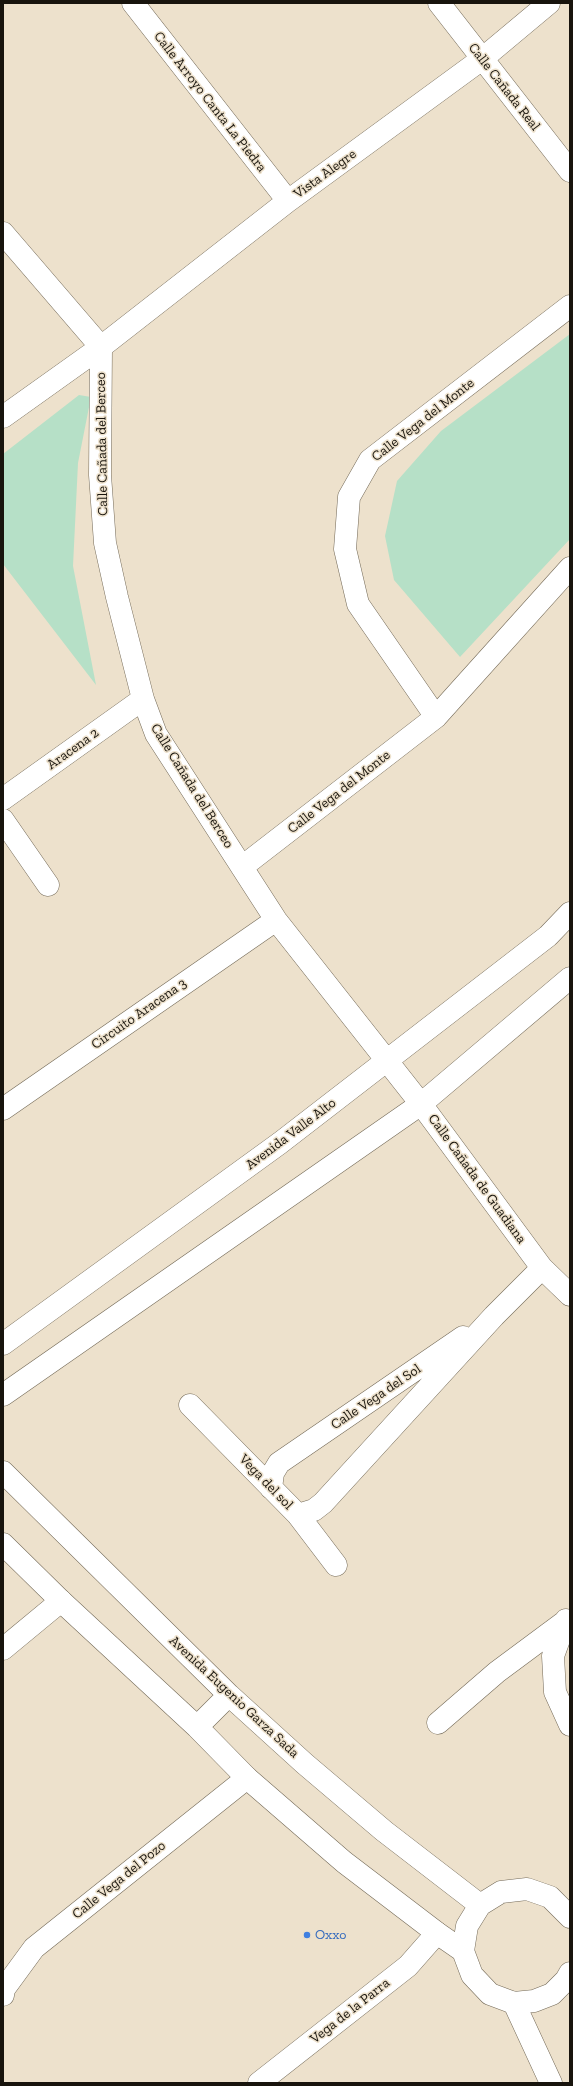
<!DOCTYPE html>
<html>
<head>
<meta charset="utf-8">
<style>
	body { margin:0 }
	#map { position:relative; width:573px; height:2086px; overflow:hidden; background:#ede1cc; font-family:"Zilla Slab",serif }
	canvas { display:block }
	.frame { position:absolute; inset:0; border:4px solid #18140d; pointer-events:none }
</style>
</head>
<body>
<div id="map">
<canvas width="573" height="2086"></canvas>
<div class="frame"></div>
</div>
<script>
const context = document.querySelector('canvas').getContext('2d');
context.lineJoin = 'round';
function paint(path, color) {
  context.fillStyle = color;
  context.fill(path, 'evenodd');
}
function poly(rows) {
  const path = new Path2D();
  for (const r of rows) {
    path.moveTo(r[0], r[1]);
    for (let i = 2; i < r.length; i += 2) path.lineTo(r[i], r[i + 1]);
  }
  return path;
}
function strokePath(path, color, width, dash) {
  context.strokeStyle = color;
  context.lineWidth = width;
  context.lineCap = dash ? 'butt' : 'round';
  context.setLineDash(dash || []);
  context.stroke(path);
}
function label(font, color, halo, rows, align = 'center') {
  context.font = font + ' "Zilla Slab",serif';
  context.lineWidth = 3;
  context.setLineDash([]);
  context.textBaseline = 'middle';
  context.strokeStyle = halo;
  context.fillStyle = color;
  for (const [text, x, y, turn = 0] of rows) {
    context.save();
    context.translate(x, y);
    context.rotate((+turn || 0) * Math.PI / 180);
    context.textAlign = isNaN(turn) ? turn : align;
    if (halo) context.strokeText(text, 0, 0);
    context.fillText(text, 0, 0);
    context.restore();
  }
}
const green = poly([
	[570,334,570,539,460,657,394,580,385,536,397,481,441,431],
	[79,395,91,397,78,463,73,566,96,685,3,564,3,454]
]);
const street = poly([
	[133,3,288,201],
	[439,3,570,171],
	[3,233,101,347],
	[101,347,100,475,105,543,117,597,143,699,156,734,276,920,421,1104,542,1268,570,1295],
	[3,417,101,347,288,201,482,59,549,3],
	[436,717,358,604,345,549,349,497,370,460,570,306],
	[3,799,143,699],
	[3,820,48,885],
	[242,867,436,717,570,568],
	[3,1109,276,920],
	[3,1344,280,1143,548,936,570,913],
	[3,1395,421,1104,570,978],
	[190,1405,298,1515,336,1565],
	[271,1488,273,1473,279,1463,463,1337],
	[298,1515,314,1510,323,1503,494,1316,542,1268],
	[566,1620,553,1656,555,1692,570,1725],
	[3,1649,61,1601],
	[438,1723,497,1672,563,1623],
	[3,1995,4,1989,34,1948,247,1778],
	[514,2003,551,2083],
	[259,2083,408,1966,437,1933]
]);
const secondary = poly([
	[3,1472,229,1695,305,1764,384,1831,480,1905],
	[3,1544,61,1601,197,1727,247,1778,344,1862,437,1933,463,1951],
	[197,1727,229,1695],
	[570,1917,550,1897,527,1889,501,1892,480,1905,467,1926,463,1951,472,1975,490,1994,514,2003,534,2001,552,1994,566,1980,570,1973]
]);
const markers = [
	[307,1935,4,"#3f7fe0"]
];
const streetNames = [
	["Calle Cañada Real",504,87,52],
	["Calle Arroyo Canta La Piedra",210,102,52],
	["Vista Alegre",325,174,-36],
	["Calle Vega del Monte",423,420,-38],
	["Calle Cañada del Berceo",102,444,-91],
	["Aracena 2",73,749,-36],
	["Calle Cañada del Berceo",192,786,58],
	["Calle Vega del Monte",339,792,-38],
	["Circuito Aracena 3",139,1014,-35],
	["Avenida Valle Alto",291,1134,-37],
	["Calle Cañada de Guadiana",477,1179,54],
	["Calle Vega del Sol",376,1397,-34],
	["Vega del sol",266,1482,46],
	["Avenida Eugenio Garza Sada",234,1697,43],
	["Calle Vega del Pozo",119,1880,-39],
	["Vega de la Parra",350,2011,-38]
];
const shopNames = [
	["Oxxo",315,1935]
];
paint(green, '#b6e0c7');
strokePath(street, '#746a58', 23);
strokePath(secondary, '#746a58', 23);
strokePath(street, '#fff', 22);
strokePath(secondary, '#fff', 22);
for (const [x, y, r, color] of markers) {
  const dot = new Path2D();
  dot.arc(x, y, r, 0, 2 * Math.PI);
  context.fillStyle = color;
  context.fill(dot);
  strokePath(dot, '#ede1cc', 1.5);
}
label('14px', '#18140d', '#ede1cc', streetNames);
label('14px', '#366cbe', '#ede1cc', shopNames, 'left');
</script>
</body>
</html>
